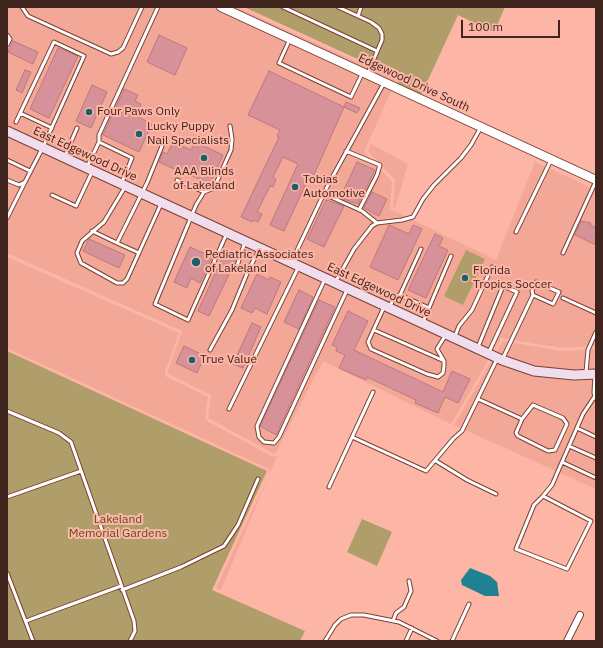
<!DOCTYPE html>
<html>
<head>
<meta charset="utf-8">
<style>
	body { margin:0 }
	#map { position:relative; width:603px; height:648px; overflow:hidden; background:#fdb5a6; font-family:"IBM Plex Sans",sans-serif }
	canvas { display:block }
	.frame { position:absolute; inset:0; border:8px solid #3f241e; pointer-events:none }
	.scale { position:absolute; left:461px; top:20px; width:99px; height:18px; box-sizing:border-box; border:2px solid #3f241e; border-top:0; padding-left:5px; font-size:12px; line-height:14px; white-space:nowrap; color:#3f241e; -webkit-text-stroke:3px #fdb5a6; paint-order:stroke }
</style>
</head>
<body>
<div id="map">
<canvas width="603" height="648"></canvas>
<div class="frame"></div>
<div class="scale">100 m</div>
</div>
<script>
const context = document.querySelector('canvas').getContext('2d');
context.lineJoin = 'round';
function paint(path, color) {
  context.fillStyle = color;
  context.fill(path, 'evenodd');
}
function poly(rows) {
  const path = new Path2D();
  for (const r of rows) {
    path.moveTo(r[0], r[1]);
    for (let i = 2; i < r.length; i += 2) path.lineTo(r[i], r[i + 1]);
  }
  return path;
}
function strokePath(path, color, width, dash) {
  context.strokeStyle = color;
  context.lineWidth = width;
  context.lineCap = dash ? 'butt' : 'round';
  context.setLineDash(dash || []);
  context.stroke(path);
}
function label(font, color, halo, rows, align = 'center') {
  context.font = font + ' "IBM Plex Sans",sans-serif';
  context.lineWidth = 4;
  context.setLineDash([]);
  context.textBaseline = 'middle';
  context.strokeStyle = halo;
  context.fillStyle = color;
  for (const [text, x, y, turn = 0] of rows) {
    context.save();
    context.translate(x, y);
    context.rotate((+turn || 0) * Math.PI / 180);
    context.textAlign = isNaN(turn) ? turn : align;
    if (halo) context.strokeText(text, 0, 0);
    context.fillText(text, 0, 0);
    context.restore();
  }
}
const built = poly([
	[7,7,236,7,396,80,364,152,392,182,390,209,496,260,535,162,596,190,596,346,561,348,501,338,451,424,323,361,275,454,208,418,211,395,167,373,182,331,7,253],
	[371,144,408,164,395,208,393,207,395,180,368,151],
	[7,257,179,333,165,372,165,376,208,397,205,418,207,421,273,457,277,456,279,451,221,590,216,588,270,473,269,469,7,348],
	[503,341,561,351,596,349,596,370,575,371,535,367,496,353],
	[492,360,596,377,596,489,454,425]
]);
const green = poly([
	[244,7,505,7,494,32,458,15,421,95,397,84,398,80,397,77],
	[466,250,485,259,463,305,444,296],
	[7,351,267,471,212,590,305,631,300,641,7,641],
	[362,519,392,532,377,566,347,552]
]);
const water = poly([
	[470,568,490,576,497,582,499,596,485,596,462,585,461,580]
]);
const building = poly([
	[159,35,187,48,175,75,147,62,159,35],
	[13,41,38,52,33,64,8,52,13,41],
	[58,48,78,56,49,118,30,109,58,48],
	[25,70,31,72,22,93,16,90,25,70],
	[269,71,344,107,346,102,360,108,357,113,344,107,314,175,311,173,284,231,270,225,298,164,283,157,273,177,276,179,273,187,270,186,257,212,262,214,258,222,253,220,252,222,241,217,279,137,277,136,280,130,248,115,269,71],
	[92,85,107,92,91,128,76,121,92,85],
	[124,89,138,95,135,101,141,104,136,116,152,124,139,152,103,135,124,89],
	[173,142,191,150,195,142,223,155,210,184,175,168,174,169,159,162,163,152,167,154,173,142],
	[357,162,375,170,358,204,340,198,357,162],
	[372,192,387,199,379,216,364,208,372,192],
	[326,200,344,206,324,247,307,239,326,200],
	[581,221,591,223,590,225,596,228,596,245,575,235,581,221],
	[389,225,409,234,413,225,422,229,398,280,370,267,389,225],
	[435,234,443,238,439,246,448,250,426,298,408,290,435,234],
	[89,239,125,255,119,268,83,251,89,239],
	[190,247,212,257,200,283,191,278,187,288,174,282,190,247],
	[224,254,236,260,209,316,198,311,224,254],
	[257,274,269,280,270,277,281,282,267,314,255,308,252,313,241,308,257,274],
	[299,290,313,297,299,329,284,322,299,290],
	[319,300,335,307,276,435,260,426,319,300],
	[348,311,368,321,354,350,443,392,452,371,470,379,458,403,445,397,438,413,415,403,416,400,367,377,366,380,339,368,345,355,336,351,337,347,332,345,348,311],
	[252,323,261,327,243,368,233,364,252,323],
	[184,346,205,356,197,373,176,363,184,346]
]);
const service = poly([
	[22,7,28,16,111,54,118,52,123,48,142,7],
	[283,7,377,51],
	[338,7,371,22,379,28,382,34,382,40,368,73],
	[358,16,361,7],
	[7,35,10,39,7,45],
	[290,39,279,63,351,97,362,74],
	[20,113,52,128],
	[99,143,99,135,158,7],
	[346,151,380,165,377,175,359,210],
	[65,156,77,128],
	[7,160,30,171],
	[87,167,99,142,132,158,122,182],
	[7,180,19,185,25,182,43,147,84,56,54,42,16,122],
	[177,180,204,192,196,205,155,304,188,320,227,233],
	[125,187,104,222,82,241,77,253,81,263,117,283,123,283,127,279,161,204],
	[204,192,214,188,231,150,232,139,230,126],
	[324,194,362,211,377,223],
	[52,195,76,206,92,172],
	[7,218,25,182],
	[92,231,117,243],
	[516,232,551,160],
	[245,242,237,266,248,271,259,250],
	[139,253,117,243,147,183,162,146],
	[563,253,596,181],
	[292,261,327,187,384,83],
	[325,279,257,426,259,437,264,442,274,443,279,437,347,290],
	[336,281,354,249,372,226,377,223,402,220,413,217,423,199,434,185,461,158,471,145,481,127],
	[400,295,421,249],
	[563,298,596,313],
	[390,306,395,296,400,295,429,308],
	[384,307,368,342,371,349,427,374,438,377,443,373,444,366,444,361,437,349,445,336],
	[423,322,451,256],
	[374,330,442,360],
	[455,336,459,326,472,310,492,267],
	[478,347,503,286,517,292,489,352],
	[210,350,232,310,248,271],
	[503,358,533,295,532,291,536,282,559,292,553,304,533,295],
	[586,372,588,350,596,332],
	[595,375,594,393,596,399],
	[478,399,522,419,516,433,518,436,548,451,555,450,567,424,563,418,533,405,522,419],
	[229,409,298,268],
	[7,411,59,433,71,442,134,621,135,631,130,641],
	[577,428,596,437],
	[352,437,426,471,453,439,462,431,497,359],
	[569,446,596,458],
	[436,461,467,480,496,494],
	[562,462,596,478],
	[329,487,373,392],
	[543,496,591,521,567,569,516,549,534,505,543,496],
	[543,496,552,485,583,414,595,396],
	[7,497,81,471],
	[7,573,33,641],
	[122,590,181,567,224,546,238,525,258,479],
	[26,621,121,586],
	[393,621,396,613,404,607,411,591,409,581],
	[325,641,335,625,341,619,351,615,364,615,399,622,437,641],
	[406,641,412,628],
	[452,641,469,604]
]);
const minor = poly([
	[567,641,580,615]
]);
const tertiary = poly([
	[221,7,596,180]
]);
const secondary = poly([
	[7,131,502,360,534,371,574,375,596,374]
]);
const markers = [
	[89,112,4,"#17616e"],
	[139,134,4,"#17616e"],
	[204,158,4,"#17616e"],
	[295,187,4,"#17616e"],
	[196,262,5,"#17616e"],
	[465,278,4,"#17616e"],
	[192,360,4,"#17616e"]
];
const streetNames = [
	["Edgewood Drive South",414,83,25],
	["East Edgewood Drive",85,154,25],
	["East Edgewood Drive",379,290,25]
];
const poiNames = [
	["Four Paws Only",97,112],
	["Lucky Puppy",147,127],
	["Nail Specialists",147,141],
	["AAA Blinds",204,172,"center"],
	["of Lakeland",204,186,"center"],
	["Tobias",303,180],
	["Automotive",303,194],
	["Pediatric Associates",205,255],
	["of Lakeland",205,269],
	["Florida",473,271],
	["Tropics Soccer",473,285],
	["True Value",200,360]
];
const parkNames = [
	["Lakeland",118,520],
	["Memorial Gardens",118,534]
];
paint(built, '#f3a796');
paint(green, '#af9e69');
paint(water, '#1f8192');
paint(building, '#d79198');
strokePath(building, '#bd7980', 1);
strokePath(service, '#7b3f33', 5);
strokePath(minor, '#7b3f33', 8);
strokePath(tertiary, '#7b3f33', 10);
strokePath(secondary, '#7b3f33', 11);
strokePath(service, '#fff', 3);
strokePath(minor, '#fff', 6);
strokePath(tertiary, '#fff', 8);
strokePath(secondary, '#f0dded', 9);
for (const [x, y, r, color] of markers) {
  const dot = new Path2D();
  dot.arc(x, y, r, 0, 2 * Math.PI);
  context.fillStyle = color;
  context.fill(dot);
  strokePath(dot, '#fdb5a6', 1.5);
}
label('12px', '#3f241e', '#fdb5a6', streetNames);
label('12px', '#3f241e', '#fdb5a6', poiNames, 'left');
label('12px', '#5c4d1b', '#fdb5a6', parkNames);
</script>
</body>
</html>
